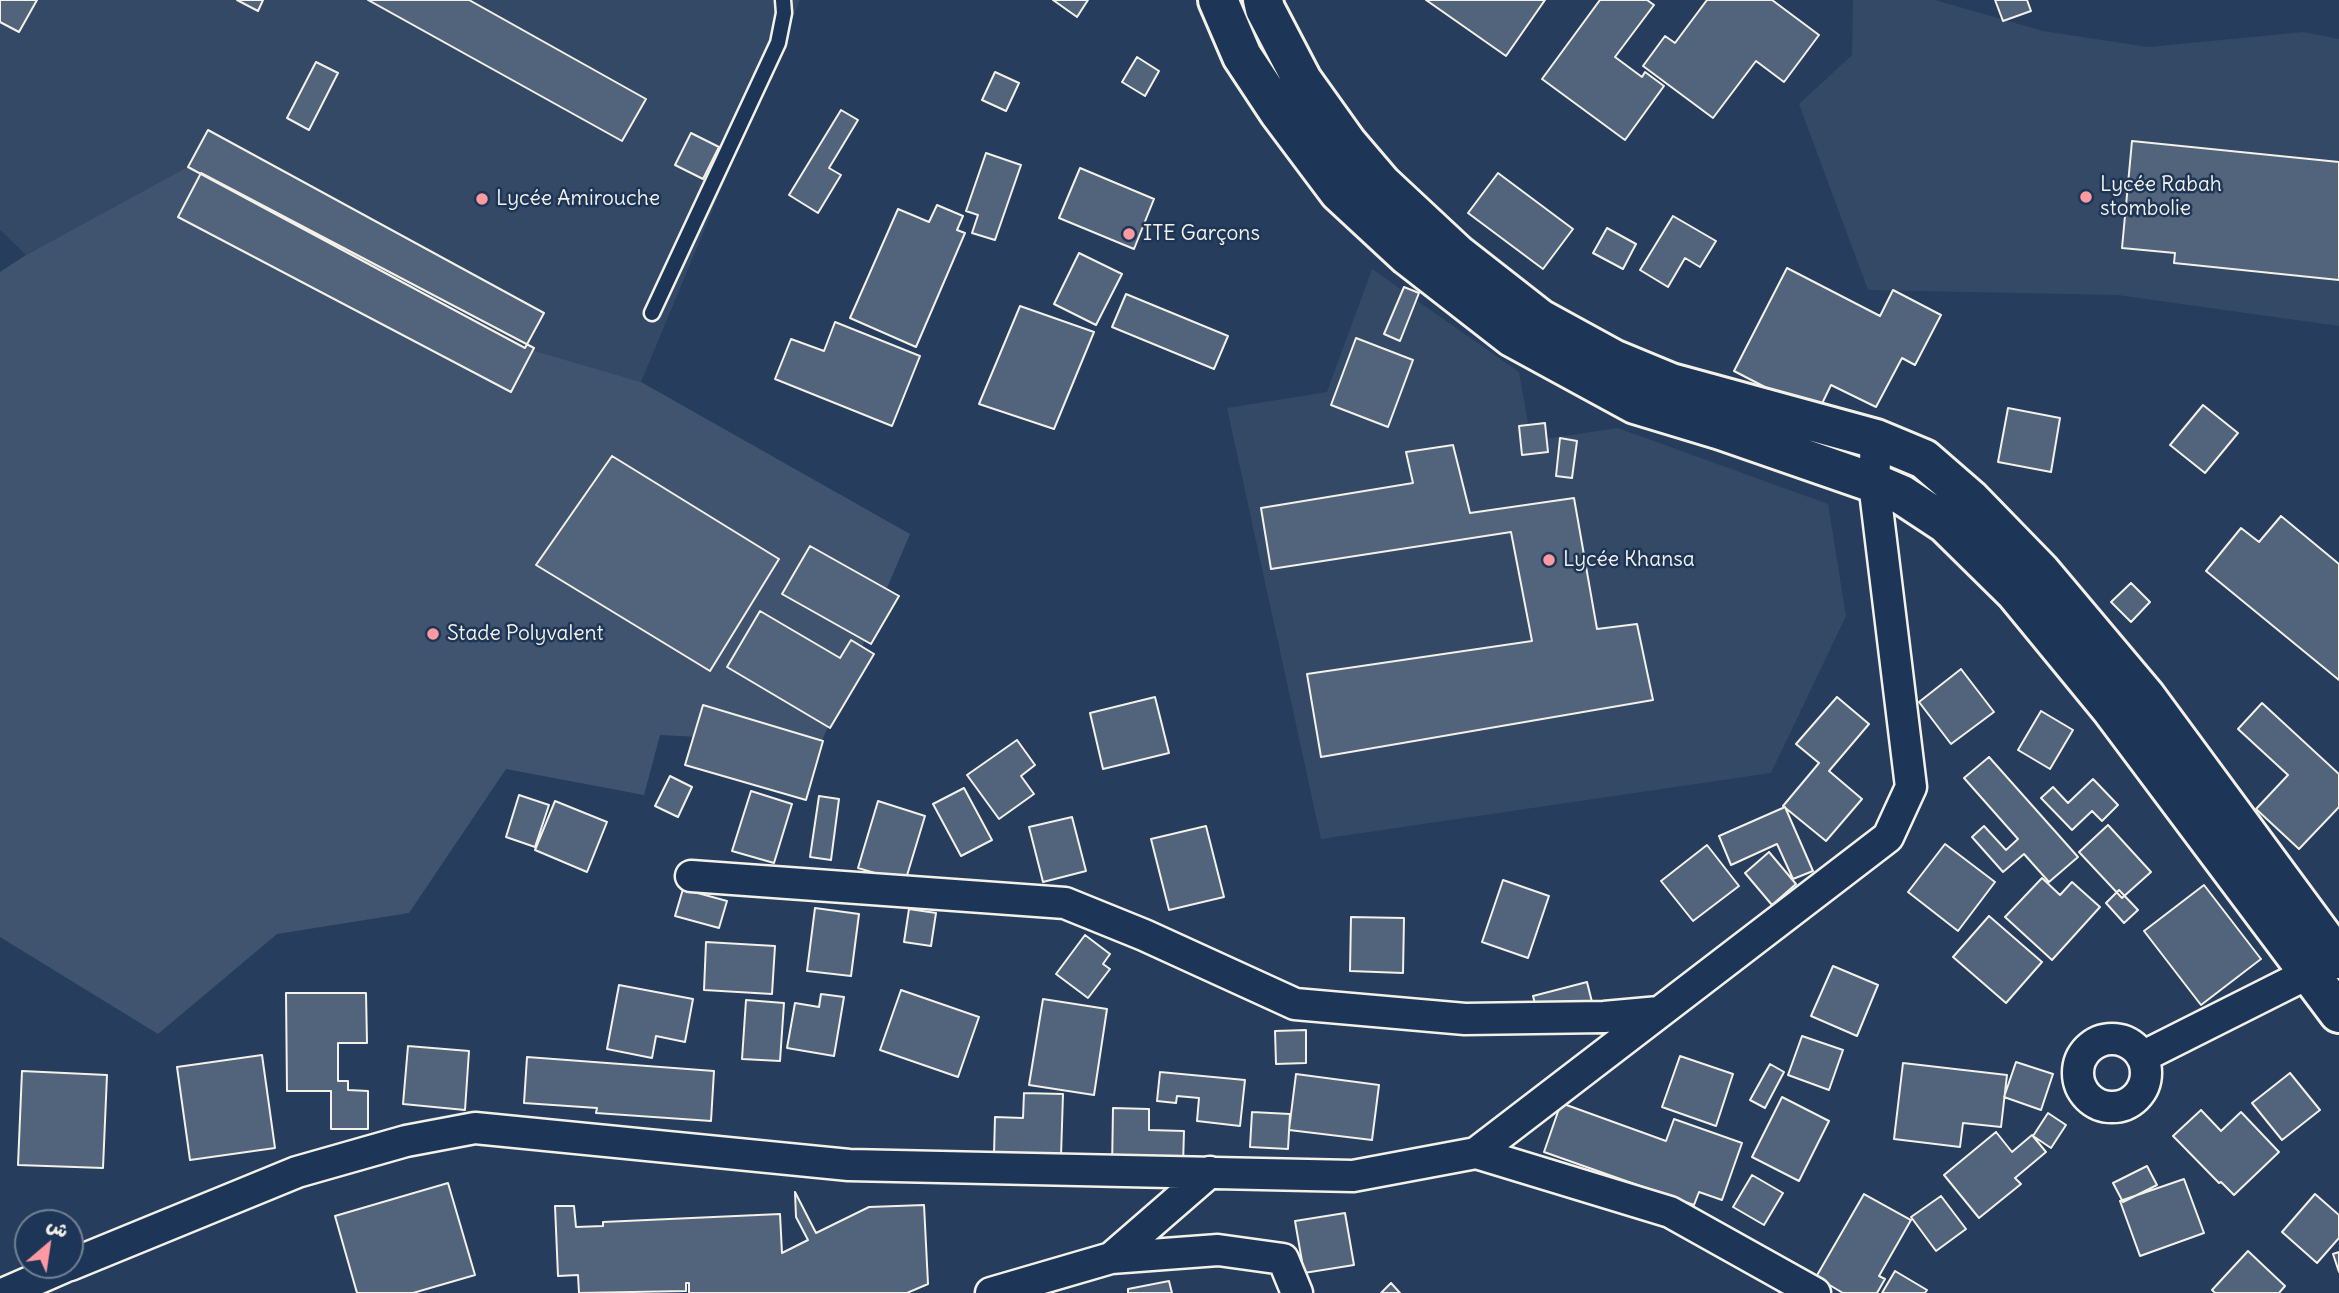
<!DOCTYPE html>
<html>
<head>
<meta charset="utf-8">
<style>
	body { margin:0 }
	#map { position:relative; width:2339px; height:1293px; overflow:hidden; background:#263d5d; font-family:Delius,"Playpen Sans Arabic",sans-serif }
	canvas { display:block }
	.north { position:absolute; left:14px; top:1209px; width:70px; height:70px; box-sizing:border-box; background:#1d3557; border:2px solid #738091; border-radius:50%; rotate:29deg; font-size:19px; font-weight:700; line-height:28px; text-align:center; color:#f4f1e8 }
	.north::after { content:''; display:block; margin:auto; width:24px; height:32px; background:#ff9aa2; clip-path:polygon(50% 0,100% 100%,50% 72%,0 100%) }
</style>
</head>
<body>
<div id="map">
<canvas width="2339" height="1293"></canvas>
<div class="north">ش</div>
</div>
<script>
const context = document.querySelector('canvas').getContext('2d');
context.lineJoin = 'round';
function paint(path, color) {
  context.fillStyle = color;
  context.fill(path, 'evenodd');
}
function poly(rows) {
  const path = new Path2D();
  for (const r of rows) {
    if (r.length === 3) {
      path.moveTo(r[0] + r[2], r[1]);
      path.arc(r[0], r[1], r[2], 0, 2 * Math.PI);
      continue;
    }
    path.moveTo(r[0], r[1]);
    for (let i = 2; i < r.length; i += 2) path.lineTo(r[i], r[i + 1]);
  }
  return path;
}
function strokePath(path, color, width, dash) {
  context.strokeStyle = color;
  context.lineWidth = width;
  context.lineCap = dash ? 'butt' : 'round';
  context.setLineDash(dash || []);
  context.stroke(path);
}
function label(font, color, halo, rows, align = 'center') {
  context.font = font + ' Delius,sans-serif';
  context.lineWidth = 5;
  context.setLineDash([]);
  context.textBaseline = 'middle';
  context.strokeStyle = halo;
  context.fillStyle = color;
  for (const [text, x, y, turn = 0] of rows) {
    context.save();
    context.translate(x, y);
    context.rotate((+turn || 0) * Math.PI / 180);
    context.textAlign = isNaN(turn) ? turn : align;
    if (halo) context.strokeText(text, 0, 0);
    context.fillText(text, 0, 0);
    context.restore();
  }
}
const built = poly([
	[0,0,800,0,641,382,525,348,188,168,26,255,0,230],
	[1853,0,1935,0,2043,31,2148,47,2304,32,2339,39,2339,326,2117,295,1868,290,1799,104,1852,55],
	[1372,269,1519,372,1531,441,1618,428,1828,504,1846,616,1771,773,1321,839,1227,408,1327,392]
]);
const green = poly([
	[188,167,525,348,641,382,910,534,821,743,660,735,644,795,506,769,409,913,277,934,158,1034,0,937,0,272,26,255]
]);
const building = poly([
	[0,0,37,0,19,32,0,22,0,0],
	[237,0,263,0,258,11,237,0],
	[368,0,469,0,646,99,622,141,368,0],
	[1053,0,1088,0,1077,17,1053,0],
	[1426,0,1545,0,1506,56,1426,0],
	[1600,0,1647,0,1654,5,1615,57,1642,77,1645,72,1664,86,1625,140,1542,79,1600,0],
	[1707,0,1772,0,1819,35,1784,82,1756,61,1713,118,1643,66,1665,36,1675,43,1707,0],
	[1995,0,2027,0,2031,11,2003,21,1995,0],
	[1137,57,1159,71,1145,96,1122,82,1137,57],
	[316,62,338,73,309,130,287,118,316,62],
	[995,72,1019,83,1006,111,982,100,995,72],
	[841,110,858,120,829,168,841,175,818,213,789,195,841,110],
	[208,130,544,313,525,348,188,167,208,130],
	[691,133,719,147,703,179,675,165,691,133],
	[2132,141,2339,162,2339,280,2174,263,2175,253,2122,248,2132,141],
	[986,153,1021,165,995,240,972,233,978,215,966,211,986,153],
	[1080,168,1154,199,1134,249,1059,218,1080,168],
	[201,173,534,348,511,392,178,217,201,173],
	[1498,173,1573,229,1543,269,1468,213,1498,173],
	[937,205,963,216,957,230,965,233,916,347,850,318,898,209,929,222,937,205],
	[1673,216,1716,241,1700,267,1685,258,1668,287,1640,270,1673,216],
	[1607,228,1636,244,1623,269,1593,253,1607,228],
	[1079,253,1122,274,1096,325,1054,304,1079,253],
	[1787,268,1880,316,1893,290,1941,315,1915,365,1902,358,1876,407,1831,385,1817,414,1734,371,1787,268],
	[1404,287,1419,293,1400,341,1384,334,1404,287],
	[1126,294,1228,336,1214,369,1112,327,1126,294],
	[1020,306,1094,332,1054,429,979,404,1020,306],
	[835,322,920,356,892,426,775,379,791,339,824,351,835,322],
	[1356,338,1413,360,1388,427,1331,405,1356,338],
	[2203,405,2238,433,2205,473,2170,445,2203,405],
	[2008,408,2060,418,2051,472,1998,462,2008,408],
	[1545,423,1548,452,1522,455,1519,426,1545,423],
	[1560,438,1577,441,1572,478,1556,476,1560,438],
	[1453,445,1470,513,1574,498,1597,629,1637,624,1653,700,1321,757,1307,674,1532,641,1511,532,1271,569,1261,508,1413,483,1406,452,1453,445],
	[612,456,779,559,710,671,536,565,612,456],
	[2281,516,2339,564,2339,680,2206,571,2241,528,2259,542,2281,516],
	[810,546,899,596,871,644,782,594,810,546],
	[2131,583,2150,602,2131,622,2111,602,2131,583],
	[760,611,840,658,851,640,874,654,830,728,727,667,760,611],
	[1961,669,1994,712,1951,744,1919,702,1961,669],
	[1155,697,1169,753,1103,769,1090,713,1155,697],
	[1837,697,1869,724,1829,771,1862,799,1826,841,1783,806,1819,763,1796,744,1837,697],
	[2262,703,2339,774,2339,807,2299,849,2256,809,2288,775,2238,729,2262,703],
	[703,705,823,741,806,800,685,765,703,705],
	[2041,711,2073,730,2050,769,2018,750,2041,711],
	[1017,740,1035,765,1021,776,1034,794,999,819,967,775,1017,740],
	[1989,757,2078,857,2049,882,2024,854,2003,872,1972,837,1984,826,2006,850,2018,839,1964,778,1989,757],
	[670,776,692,787,678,817,655,806,670,776],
	[2093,779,2118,805,2102,821,2092,811,2072,830,2041,798,2053,787,2068,803,2093,779],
	[964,788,992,840,961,856,933,804,964,788],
	[751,791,792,804,774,863,732,851,751,791],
	[519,795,549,805,535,847,506,837,519,795],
	[819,796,839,799,831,860,810,857,819,796],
	[555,801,607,822,587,872,535,850,555,801],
	[878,801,925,816,905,882,858,868,878,801],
	[1785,807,1813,871,1793,879,1777,844,1731,865,1719,836,1785,807],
	[1072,817,1086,871,1043,882,1029,827,1072,817],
	[2108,825,2151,872,2122,898,2079,852,2108,825],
	[1206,826,1224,897,1169,910,1151,839,1206,826],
	[1945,844,1995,882,1958,931,1908,892,1945,844],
	[1707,845,1739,886,1693,921,1661,881,1707,845],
	[1769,852,1796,884,1772,905,1745,873,1769,852],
	[2042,878,2060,895,2072,882,2100,907,2052,960,2005,917,2042,878],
	[1503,880,1549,896,1528,958,1482,942,1503,880],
	[2204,885,2261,959,2201,1005,2144,931,2204,885],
	[683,889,727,901,719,928,675,916,683,889],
	[2119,890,2138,910,2124,923,2106,903,2119,890],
	[815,908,859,914,851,976,807,971,815,908],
	[909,909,936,913,931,946,904,942,909,909],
	[1989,916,2042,962,2006,1003,1953,957,1989,916],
	[1351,917,1404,918,1403,973,1350,971,1351,917],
	[1085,935,1110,954,1103,964,1110,969,1088,998,1056,974,1085,935],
	[706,942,775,946,772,994,704,990,706,942],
	[1833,966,1878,985,1857,1036,1811,1016,1833,966],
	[1587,982,1592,1002,1538,1016,1533,996,1587,982],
	[619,985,693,999,685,1042,656,1036,652,1058,607,1049,619,985],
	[901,990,979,1017,958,1077,880,1050,901,990],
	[286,993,366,993,367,1043,338,1043,338,1081,348,1081,348,1090,368,1091,368,1129,331,1129,331,1091,287,1091,286,993],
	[821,994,844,997,834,1056,787,1048,795,1003,819,1007,821,994],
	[1043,999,1107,1009,1094,1095,1029,1085,1043,999],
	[746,1000,784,1003,780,1061,742,1059,746,1000],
	[1306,1030,1306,1063,1276,1064,1275,1031,1306,1030],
	[1802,1036,1843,1050,1829,1090,1788,1075,1802,1036],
	[408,1046,469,1051,465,1110,403,1104,408,1046],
	[262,1055,275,1148,190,1160,177,1067,262,1055],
	[1680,1056,1733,1074,1716,1126,1662,1107,1680,1056],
	[527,1057,714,1071,711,1121,596,1113,597,1108,524,1103,527,1057],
	[2016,1062,2053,1074,2041,1110,2004,1097,2016,1062],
	[1903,1063,2007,1075,2001,1127,1963,1123,1960,1147,1894,1139,1903,1063],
	[1770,1064,1784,1072,1765,1108,1750,1100,1770,1064],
	[22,1071,107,1075,103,1168,18,1165,22,1071],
	[1160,1072,1245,1080,1240,1126,1197,1121,1199,1098,1177,1096,1176,1103,1157,1101,1160,1072],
	[2290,1073,2320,1110,2282,1140,2252,1103,2290,1073],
	[1296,1074,1379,1085,1372,1140,1289,1130,1296,1074],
	[1024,1093,1063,1094,1061,1156,994,1154,995,1117,1023,1118,1024,1093],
	[1782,1097,1829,1121,1799,1181,1752,1157,1782,1097],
	[1561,1103,1666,1141,1674,1119,1742,1143,1722,1200,1699,1192,1694,1205,1544,1152,1561,1103],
	[1113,1108,1149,1109,1149,1130,1184,1131,1183,1165,1112,1170,1113,1108],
	[2201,1110,2221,1131,2241,1112,2279,1152,2234,1195,2221,1182,2219,1183,2173,1136,2201,1110],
	[1252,1112,1290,1114,1288,1149,1250,1147,1252,1112],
	[2048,1113,2066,1125,2051,1148,2033,1136,2048,1113],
	[1996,1132,2012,1152,2032,1135,2046,1152,2015,1178,2021,1184,1979,1218,1944,1175,1996,1132],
	[2147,1166,2157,1185,2123,1202,2113,1183,2147,1166],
	[1752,1175,1783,1193,1764,1225,1733,1207,1752,1175],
	[2184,1179,2204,1233,2140,1256,2120,1201,2184,1179],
	[448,1183,475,1275,413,1293,357,1293,335,1216,448,1183],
	[795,1192,816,1233,869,1207,924,1205,928,1284,907,1293,689,1293,689,1283,686,1283,686,1291,579,1293,578,1275,558,1276,555,1206,574,1206,576,1227,603,1226,603,1222,780,1214,782,1253,808,1240,796,1217,795,1192],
	[1864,1194,1911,1220,1879,1276,1885,1279,1877,1293,1843,1293,1816,1277,1864,1194],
	[2315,1194,2339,1215,2339,1238,2317,1263,2282,1232,2315,1194],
	[1941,1196,1966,1229,1936,1251,1911,1217,1941,1196],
	[1345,1213,1354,1265,1304,1273,1295,1221,1345,1213],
	[2248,1251,2285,1286,2279,1293,2215,1293,2212,1290,2248,1251],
	[2339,1252,2339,1272,2333,1254,2339,1252],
	[1895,1271,1927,1290,1925,1293,1882,1293,1895,1271],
	[1169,1281,1172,1293,1128,1293,1128,1289,1169,1281],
	[1391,1283,1400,1293,1381,1293,1391,1283]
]);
const lane = poly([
	[652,313,778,43,784,13,783,0]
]);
const street = poly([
	[691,876,1065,903,1144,935,1295,1004,1465,1019,1604,1017,1659,1012],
	[2112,1073,34],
	[2142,1057,2309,973],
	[1476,1153,1670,1212,1815,1293],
	[1111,1258,1210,1172],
	[70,1265,297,1172,406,1141,475,1128,849,1165,1353,1176,1476,1153,1888,837,1911,787,1874,483,1876,439],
	[5,1293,69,1265],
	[991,1293,1111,1258,1218,1250,1283,1259,1297,1293]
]);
const secondary = poly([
	[1218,0,1242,56,1279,112,1339,192,1408,256,1512,337,1635,404,1721,430,1874,483,1902,495,1946,524,2015,592,2112,710,2339,1013],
	[1263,0,1265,9,1302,80,1347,143,1382,184,1457,254,1540,319,1613,359,1671,383,1876,439,1924,459,1970,499,2040,571,2146,697,2339,959]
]);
const markers = [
	[2086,197,7,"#ff9aa2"],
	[482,199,7,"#ff9aa2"],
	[1129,234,7,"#ff9aa2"],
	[1549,560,7,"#ff9aa2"],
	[433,634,7,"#ff9aa2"]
];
const poiNames = [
	["Lycée Rabah",2100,185],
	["stombolie",2100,209],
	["Lycée Amirouche",496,199],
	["ITE Garçons",1143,234],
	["Lycée Khansa",1563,560],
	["Stade Polyvalent",447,634]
];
paint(built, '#334966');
paint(green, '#40546f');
paint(building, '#52647b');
strokePath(building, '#f4f1e8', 2);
strokePath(lane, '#f4f1e8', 19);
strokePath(street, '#f4f1e8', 35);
strokePath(secondary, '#f4f1e8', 44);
strokePath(lane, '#1d3557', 14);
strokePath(street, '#1d3557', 30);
strokePath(secondary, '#1d3557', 38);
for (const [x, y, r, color] of markers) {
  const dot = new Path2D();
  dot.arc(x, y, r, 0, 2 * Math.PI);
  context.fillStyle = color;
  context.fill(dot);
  strokePath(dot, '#1d3557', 2.5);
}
label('21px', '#f4f1e8', '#1d3557', poiNames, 'left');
</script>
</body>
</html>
